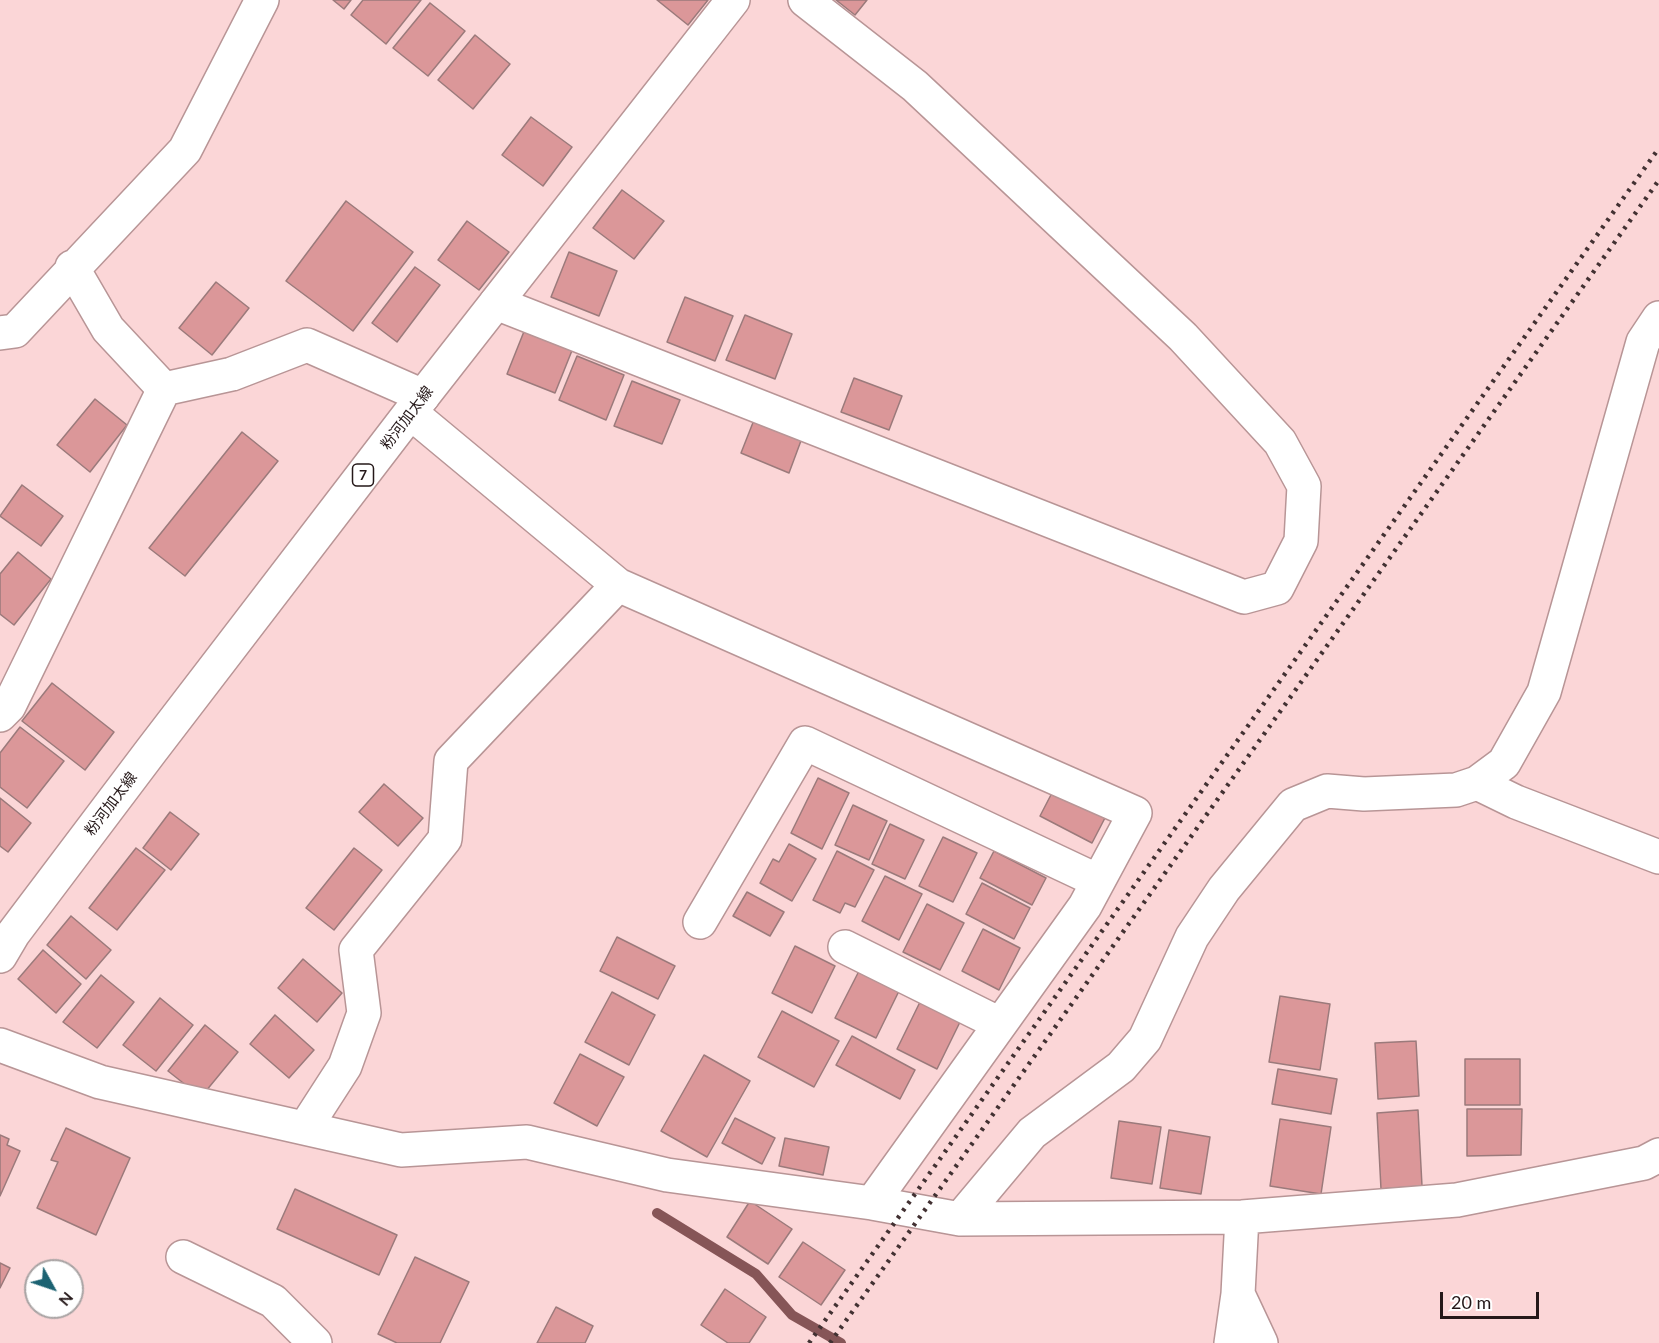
<!DOCTYPE html>
<html>
<head>
<meta charset="utf-8">
<style>
	body { margin:0 }
	#map { position:relative; width:1659px; height:1343px; overflow:hidden; background:#fbd6d7; font-family:Lato,sans-serif }
	canvas { display:block }
	.north { position:absolute; left:24px; top:1259px; width:60px; height:60px; box-sizing:border-box; background:#fff; border:2px solid #a8a3a3; border-radius:50%; rotate:130deg; font-size:16px; font-weight:700; line-height:24px; text-align:center; color:#251819 }
	.north::after { content:''; display:block; margin:auto; width:21px; height:27px; background:#1b6272; clip-path:polygon(50% 0,100% 100%,50% 72%,0 100%) }
	.scale { position:absolute; left:1440px; top:1292px; width:99px; height:27px; box-sizing:border-box; border:3px solid #251819; border-top:0; padding-left:8px; font-size:18px; line-height:21px; white-space:nowrap; color:#251819; -webkit-text-stroke:4px #fff; paint-order:stroke }
</style>
</head>
<body>
<div id="map">
<canvas width="1659" height="1343"></canvas>
<div class="north">N</div>
<div class="scale">20 m</div>
</div>
<script>
const context = document.querySelector('canvas').getContext('2d');
context.lineJoin = 'round';
function poly(rows) {
  const path = new Path2D();
  for (const r of rows) {
    path.moveTo(r[0], r[1]);
    for (let i = 2; i < r.length; i += 2) path.lineTo(r[i], r[i + 1]);
  }
  return path;
}
function strokePath(path, color, width, dash) {
  context.strokeStyle = color;
  context.lineWidth = width;
  context.lineCap = dash ? 'butt' : 'round';
  context.setLineDash(dash || []);
  context.stroke(path);
}
function paint(path, color) {
  context.fillStyle = color;
  context.fill(path, 'evenodd');
}
function label(font, color, halo, rows, align = 'center') {
  context.font = font + ' Lato,"Noto Sans JP",sans-serif';
  context.lineWidth = 6;
  context.setLineDash([]);
  context.textBaseline = 'middle';
  context.strokeStyle = halo;
  context.fillStyle = color;
  for (const [text, x, y, turn = 0] of rows) {
    context.save();
    context.translate(x, y);
    context.rotate((+turn || 0) * Math.PI / 180);
    context.textAlign = isNaN(turn) ? turn : align;
    if (halo) context.strokeText(text, 0, 0);
    context.fillText(text, 0, 0);
    context.restore();
  }
}
const stream = poly([
	[657,1213,756,1274,792,1315,841,1343]
]);
const building = poly([
	[333,0,351,0,344,9,333,0],
	[363,0,421,0,386,44,351,15,363,0],
	[657,0,708,0,688,25,657,0],
	[836,0,867,0,855,15,836,0],
	[430,3,465,31,428,76,393,48,430,3],
	[475,35,510,64,473,109,438,80,475,35],
	[531,117,572,147,543,186,502,155,531,117],
	[622,190,664,221,634,259,593,228,622,190],
	[346,201,413,252,353,331,286,281,346,201],
	[467,221,509,252,479,290,438,260,467,221],
	[569,252,617,271,599,316,551,297,569,252],
	[415,267,440,285,397,342,372,323,415,267],
	[216,282,249,308,212,355,179,328,216,282],
	[685,297,733,316,715,361,667,342,685,297],
	[745,315,792,334,775,379,726,360,745,315],
	[525,329,573,348,555,393,507,374,525,329],
	[577,356,624,375,606,420,559,400,577,356],
	[854,378,902,396,889,430,841,412,854,378],
	[632,381,680,400,662,444,614,426,632,381],
	[95,399,127,425,90,472,57,445,95,399],
	[754,420,802,438,789,473,741,453,754,420],
	[242,432,278,461,185,576,149,548,242,432],
	[22,485,63,516,41,546,0,516,22,485],
	[18,552,51,579,14,625,0,614,0,574,18,552],
	[52,683,114,732,85,770,22,721,52,683],
	[20,727,64,761,27,808,0,787,0,753,20,727],
	[818,778,849,793,822,849,791,833,818,778],
	[384,784,423,818,398,846,359,812,384,784],
	[1054,789,1106,816,1092,843,1040,816,1054,789],
	[0,798,31,823,8,852,0,846,0,798],
	[853,805,887,821,869,860,835,845,853,805],
	[170,812,199,834,171,870,143,848,170,812],
	[890,824,924,840,905,879,872,864,890,824],
	[943,837,977,853,953,902,919,886,943,837],
	[789,844,816,859,792,901,760,883,773,859,779,862,789,844],
	[136,848,165,870,117,930,89,908,136,848],
	[354,848,382,870,334,930,306,908,354,848],
	[837,851,874,870,855,907,845,903,840,913,813,900,837,851],
	[994,851,1046,878,1032,905,980,878,994,851],
	[885,876,922,894,899,940,862,921,885,876],
	[982,883,1030,908,1014,939,966,914,982,883],
	[747,892,784,912,770,936,733,916,747,892],
	[927,904,964,923,940,970,903,952,927,904],
	[71,916,111,950,86,979,47,945,71,916],
	[983,929,1020,948,999,990,962,971,983,929],
	[617,937,675,966,658,999,600,971,617,937],
	[795,946,835,966,812,1013,772,993,795,946],
	[43,950,81,984,56,1013,18,979,43,950],
	[303,959,342,993,317,1022,278,988,303,959],
	[859,971,899,991,876,1038,835,1018,859,971],
	[101,975,134,1002,97,1048,63,1022,101,975],
	[612,992,655,1015,629,1065,585,1042,612,992],
	[1280,996,1330,1004,1320,1070,1269,1062,1280,996],
	[160,998,193,1025,156,1071,123,1045,160,998],
	[920,1002,960,1022,937,1069,897,1049,920,1002],
	[782,1011,839,1041,814,1087,758,1057,782,1011],
	[275,1015,314,1050,289,1078,250,1044,275,1015],
	[205,1025,238,1052,201,1097,168,1071,205,1025],
	[852,1036,915,1070,900,1099,836,1065,852,1036],
	[1416,1041,1419,1096,1378,1099,1375,1043,1416,1041],
	[580,1054,624,1077,597,1126,554,1103,580,1054],
	[704,1055,750,1081,707,1157,661,1131,704,1055],
	[1465,1059,1520,1059,1520,1105,1465,1105,1465,1059],
	[1278,1069,1337,1079,1331,1114,1272,1104,1278,1069],
	[1467,1109,1522,1109,1521,1155,1467,1156,1467,1109],
	[1418,1110,1422,1186,1381,1189,1377,1113,1418,1110],
	[735,1118,775,1138,762,1164,722,1143,735,1118],
	[1280,1119,1331,1127,1321,1194,1270,1186,1280,1119],
	[1119,1121,1161,1127,1152,1184,1111,1178,1119,1121],
	[66,1128,130,1158,96,1235,37,1208,58,1162,51,1160,66,1128],
	[1169,1130,1210,1137,1201,1194,1160,1188,1169,1130],
	[0,1135,9,1139,7,1145,20,1151,0,1196,0,1135],
	[785,1138,829,1147,823,1175,779,1166,785,1138],
	[295,1189,397,1235,379,1275,277,1229,295,1189],
	[750,1201,792,1229,768,1264,727,1237,750,1201],
	[803,1242,845,1270,821,1305,779,1277,803,1242],
	[415,1257,469,1282,440,1343,397,1343,378,1334,415,1257],
	[0,1263,10,1268,0,1288,0,1263],
	[725,1289,766,1317,749,1343,728,1343,701,1325,725,1289],
	[556,1307,593,1326,585,1343,537,1343,556,1307]
]);
const street = poly([
	[72,267,108,329,164,389],
	[496,303,1244,597,1277,588,1301,541,1304,486,1280,442,1183,337,915,86,805,0],
	[0,333,15,331,185,150,262,0],
	[164,389,232,374,307,345,423,396],
	[411,413,618,585,1135,813,1085,906,872,1203],
	[0,715,9,706,164,389],
	[1477,783,1516,802,1659,857],
	[700,922,805,743,1098,881],
	[845,947,1000,1024],
	[0,1045,100,1082,401,1150,527,1142,667,1175,872,1203,960,1219,1242,1217,1457,1200,1644,1163,1659,1155],
	[305,1128,345,1066,364,1013,356,950,445,839,451,761,618,585],
	[1242,1217,1238,1294,1261,1343],
	[960,1219,1032,1133,1121,1067,1145,1039,1192,937,1224,889,1293,805,1327,791,1364,794,1456,790,1477,783,1504,763,1544,692,1643,342,1659,318],
	[183,1257,273,1301,315,1343],
	[1231,1343,1238,1294]
]);
const primary = poly([
	[0,956,13,934,151,751,423,396,733,0]
]);
const rail = poly([
	[809,1343,1659,148],
	[830,1343,1659,180]
]);
const shields = [
	[363,475,21]
];
const shieldNames = [
	["7",363,475]
];
const streetNames = [
	["粉河加太線",407,418,-53],
	["粉河加太線",111,804,-53]
];
strokePath(stream, '#865557', 10);
paint(building, '#db9799');
strokePath(building, '#9b7a7b', 1.5);
strokePath(street, '#b89596', 36);
strokePath(primary, '#b89596', 36);
strokePath(street, '#fff', 33);
strokePath(primary, '#fff', 33);
strokePath(rail, '#423132', 4.5, [3, 6]);
for (const [x, y, w] of shields) {
  const box = new Path2D();
  box.roundRect(x - w / 2, y - 11, w, 22, 4.5);
  context.fillStyle = '#fff';
  context.fill(box);
  strokePath(box, '#251819', 1.5);
}
label('bold 14px', '#251819', null, shieldNames);
label('15px', '#251819', '#fff', streetNames);
</script>
</body>
</html>
